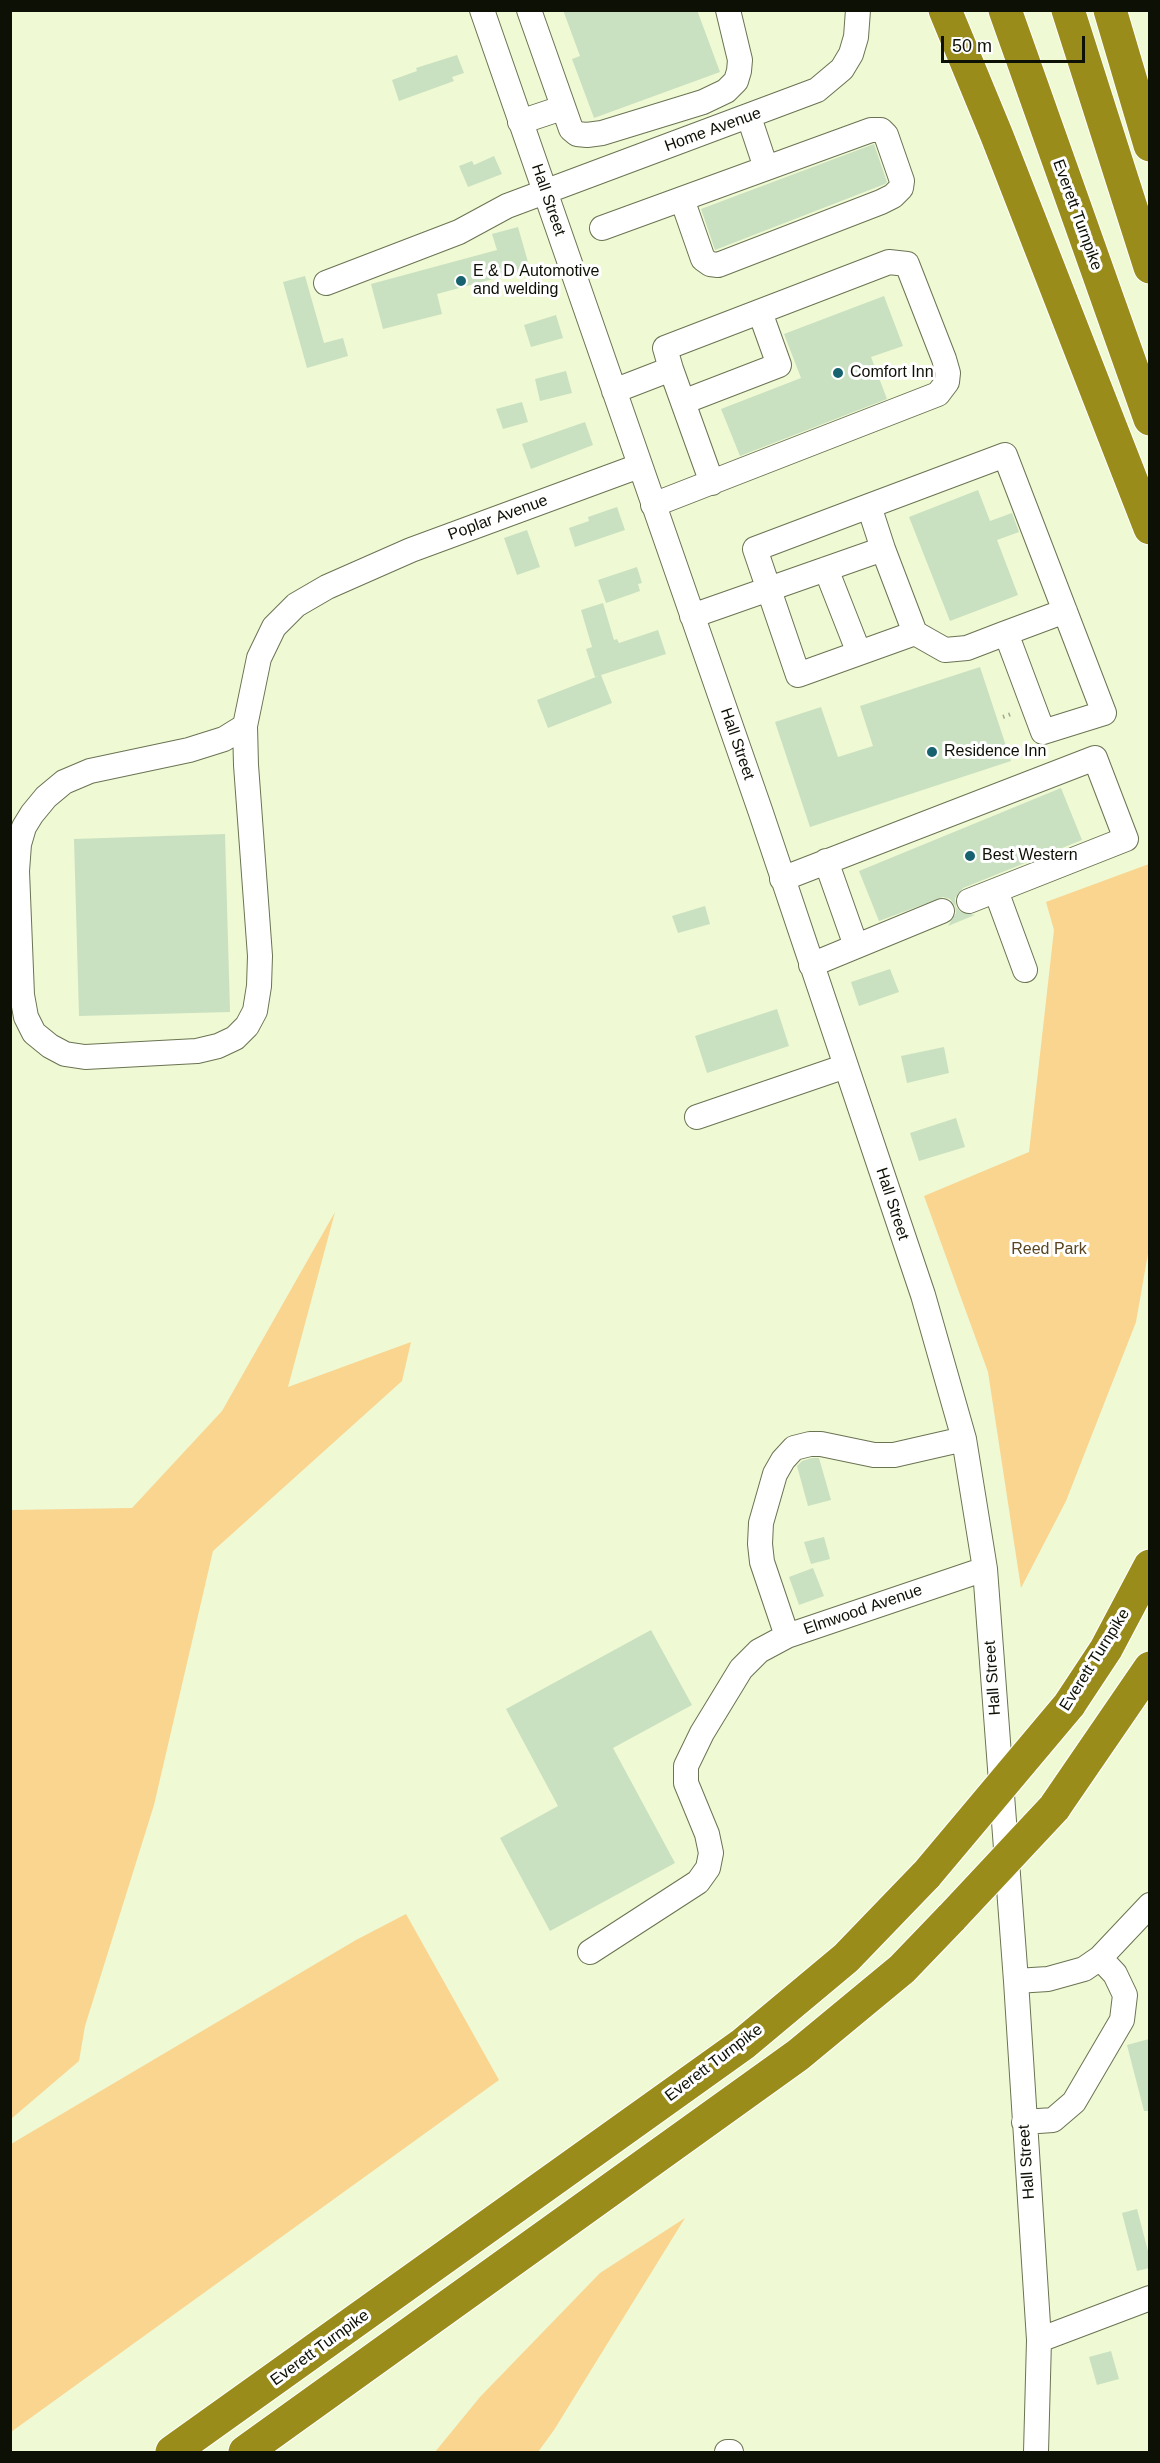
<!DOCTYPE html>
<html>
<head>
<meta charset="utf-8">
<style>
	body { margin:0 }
	#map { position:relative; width:1160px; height:2463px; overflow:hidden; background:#eff9d4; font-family:Arial,sans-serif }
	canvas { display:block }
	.frame { position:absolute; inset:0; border:12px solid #0d1005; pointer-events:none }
	.scale { position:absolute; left:941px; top:36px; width:144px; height:27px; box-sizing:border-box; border:3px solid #0d1005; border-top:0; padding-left:8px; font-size:18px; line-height:21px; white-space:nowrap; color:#0d1005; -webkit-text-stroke:4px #fff; paint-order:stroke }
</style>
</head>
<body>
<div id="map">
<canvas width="1160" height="2463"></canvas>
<div class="frame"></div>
<div class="scale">50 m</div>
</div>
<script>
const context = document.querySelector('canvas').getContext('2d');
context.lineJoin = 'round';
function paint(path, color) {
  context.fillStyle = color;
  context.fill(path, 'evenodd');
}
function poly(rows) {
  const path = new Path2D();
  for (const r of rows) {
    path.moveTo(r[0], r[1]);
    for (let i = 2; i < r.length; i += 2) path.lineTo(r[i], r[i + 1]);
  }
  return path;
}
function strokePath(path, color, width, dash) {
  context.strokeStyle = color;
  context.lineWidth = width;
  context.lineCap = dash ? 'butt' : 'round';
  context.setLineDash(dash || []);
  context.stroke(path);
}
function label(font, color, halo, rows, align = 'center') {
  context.font = font + ' Arial,sans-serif';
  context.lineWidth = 6;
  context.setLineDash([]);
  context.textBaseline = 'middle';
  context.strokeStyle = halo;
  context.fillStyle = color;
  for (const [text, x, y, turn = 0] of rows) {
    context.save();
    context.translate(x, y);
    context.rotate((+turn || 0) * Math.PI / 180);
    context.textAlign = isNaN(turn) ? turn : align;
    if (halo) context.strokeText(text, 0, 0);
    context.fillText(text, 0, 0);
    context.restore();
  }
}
const green = poly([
	[1149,864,1150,1242,1136,1322,1066,1501,1021,1588,988,1372,924,1196,1029,1152,1054,930,1046,902],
	[335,1212,288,1387,411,1342,402,1381,213,1551,154,1805,85,2026,79,2061,11,2119,11,1510,132,1508,222,1411],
	[406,1914,499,2080,11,2432,11,2144,356,1940],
	[685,2218,554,2430,538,2452,435,2452,480,2397,600,2273]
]);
const building = poly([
	[563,10,697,10,720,72,594,118,572,59,580,56],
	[457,55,464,73,452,77,454,81,399,101,392,80,417,71,416,68],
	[874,144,887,182,885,184,715,250,701,209],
	[494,156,502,174,468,187,459,166,472,161,474,165],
	[518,227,530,269,437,294,442,314,383,329,371,284,497,250,492,234],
	[305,276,324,343,343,338,348,356,307,368,283,282],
	[884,296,903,346,871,357,887,399,740,456,721,409,801,378,784,334],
	[556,315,563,338,531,347,524,325],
	[566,371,572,393,540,401,535,379],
	[522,402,528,422,503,429,496,409],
	[585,422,593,445,531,469,522,444],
	[978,490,990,521,1012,513,1019,532,997,540,1018,595,950,621,909,517],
	[617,507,625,530,575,547,569,528,589,521,588,517],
	[527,530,540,567,517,575,504,538],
	[637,567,642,583,638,584,640,591,606,603,598,580],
	[603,603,614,640,617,639,619,643,658,630,666,654,595,677,586,649,592,647,581,610],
	[980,667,1011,761,810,827,775,722,821,707,838,757,873,746,860,706],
	[601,675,612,703,548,728,537,700],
	[1061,788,1082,840,963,888,955,898,956,907,961,912,975,915,948,926,956,913,955,906,950,899,943,897,879,921,859,871],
	[225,834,230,1012,79,1016,74,839],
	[705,906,710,924,678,933,672,916],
	[890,969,899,992,859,1006,851,982],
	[777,1009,789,1046,707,1073,695,1036],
	[944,1047,949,1073,907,1083,901,1056],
	[956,1118,965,1147,919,1161,910,1133],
	[812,1458,819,1458,831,1500,808,1506,797,1466,802,1461],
	[824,1537,830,1559,811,1564,804,1542],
	[813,1568,824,1596,799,1605,789,1577],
	[651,1630,692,1705,613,1748,675,1863,550,1931,500,1838,558,1806,506,1709],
	[1149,2039,1149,2111,1144,2111,1127,2045],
	[1137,2209,1149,2255,1149,2268,1137,2271,1122,2213],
	[1111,2351,1119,2379,1097,2385,1089,2357]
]);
const path = poly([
	[1003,717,1014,713]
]);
const minor = poly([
	[482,10,760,810,923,1295,964,1439,985,1569,1016,1981,1039,2340,1036,2452],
	[529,10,571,129,577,134,587,135,602,133,703,102,726,91,736,81,739,71,740,60,728,10],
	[749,117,766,168],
	[520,122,562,108],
	[602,228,871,130,881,130,886,135,902,181,901,188,893,196,881,202,718,265,710,264,703,259,682,199],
	[326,283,459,232,507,206,817,90,842,69,851,54,856,37,858,10],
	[671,369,712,483],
	[614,391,671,369,665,348,889,262,907,264,944,359,948,373,947,382,938,394,653,505],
	[683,402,779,365,760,312],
	[869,506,755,549,798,675,915,633],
	[826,569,859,653],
	[692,616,883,549,869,506,1005,455,1104,713,1043,732,1006,633,967,648,945,650,915,633,883,549],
	[1006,633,1065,611],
	[245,726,224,739,189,750,90,771,64,782,46,797,32,814,24,827,19,844,17,871,22,995,26,1017,34,1033,50,1046,65,1054,85,1057,197,1051,218,1046,235,1038,247,1026,255,1011,259,986,260,956,246,765,245,726,259,658,274,627,296,605,327,587,411,550,639,466],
	[826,861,856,946],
	[782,879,1095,758,1126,839,969,901],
	[996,891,1025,970],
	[811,965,942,911],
	[697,1117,846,1066],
	[964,1439,894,1455,874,1455,821,1444,810,1444,794,1448,783,1460,775,1474,761,1523,760,1544,762,1562,787,1636,985,1569],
	[590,1952,698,1882,708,1868,711,1853,707,1834,686,1783,686,1766,702,1733,741,1669,759,1651,787,1636],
	[1016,1981,1048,1979,1084,1969,1100,1958,1150,1905],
	[1024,2122,1053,2120,1074,2102,1122,2020,1125,1995,1115,1974,1100,1958],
	[1039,2340,1150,2298],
	[727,2452,731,2452]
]);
const highway = poly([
	[945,10,997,136,1150,528],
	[1005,10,1150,419],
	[1068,10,1150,267],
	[1110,10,1150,145],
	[1069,1705,1106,1649,1150,1566],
	[1054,1808,1150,1668],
	[172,2452,743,2044,846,1958,927,1874],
	[245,2452,798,2055,902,1969,952,1917]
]);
const highwayBridge = poly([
	[927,1874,1069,1705],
	[952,1917,1054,1808]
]);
const markers = [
	[461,281,6,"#17626f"],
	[838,373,6,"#17626f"],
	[932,752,6,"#17626f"],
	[970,856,6,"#17626f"]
];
const streetNames = [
	["Home Avenue",713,130,-20],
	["Hall Street",548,200,71],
	["Everett Turnpike",1077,215,70],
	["Poplar Avenue",498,518,-20],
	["Hall Street",737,744,71],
	["Hall Street",892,1204,72],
	["Elmwood Avenue",863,1610,-19],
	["Everett Turnpike",1095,1660,-58],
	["Hall Street",993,1678,-94],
	["Everett Turnpike",714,2063,-37],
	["Hall Street",1027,2162,-94],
	["Everett Turnpike",320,2348,-36]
];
const poiNames = [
	["E & D Automotive",473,272],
	["and welding",473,290],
	["Comfort Inn",850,373],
	["Residence Inn",944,752],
	["Best Western",982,856]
];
const parkNames = [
	["Reed Park",1049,1250]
];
paint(green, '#f9d590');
paint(building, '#c9e1c1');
strokePath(minor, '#6a7352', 26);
strokePath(highway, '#fff', 35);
strokePath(path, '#a1a88c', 4, [1.5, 4.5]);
strokePath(minor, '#fff', 24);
strokePath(highway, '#9a8c1b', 33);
strokePath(highwayBridge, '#fff', 35, []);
strokePath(highwayBridge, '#9a8c1b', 33);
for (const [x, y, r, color] of markers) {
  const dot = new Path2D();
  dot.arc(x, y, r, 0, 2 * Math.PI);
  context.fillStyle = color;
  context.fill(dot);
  strokePath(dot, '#fff', 2);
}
label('16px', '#0d1005', '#fff', streetNames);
label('16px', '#0d1005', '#fff', poiNames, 'left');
label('16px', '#594620', '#fff', parkNames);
</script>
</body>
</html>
